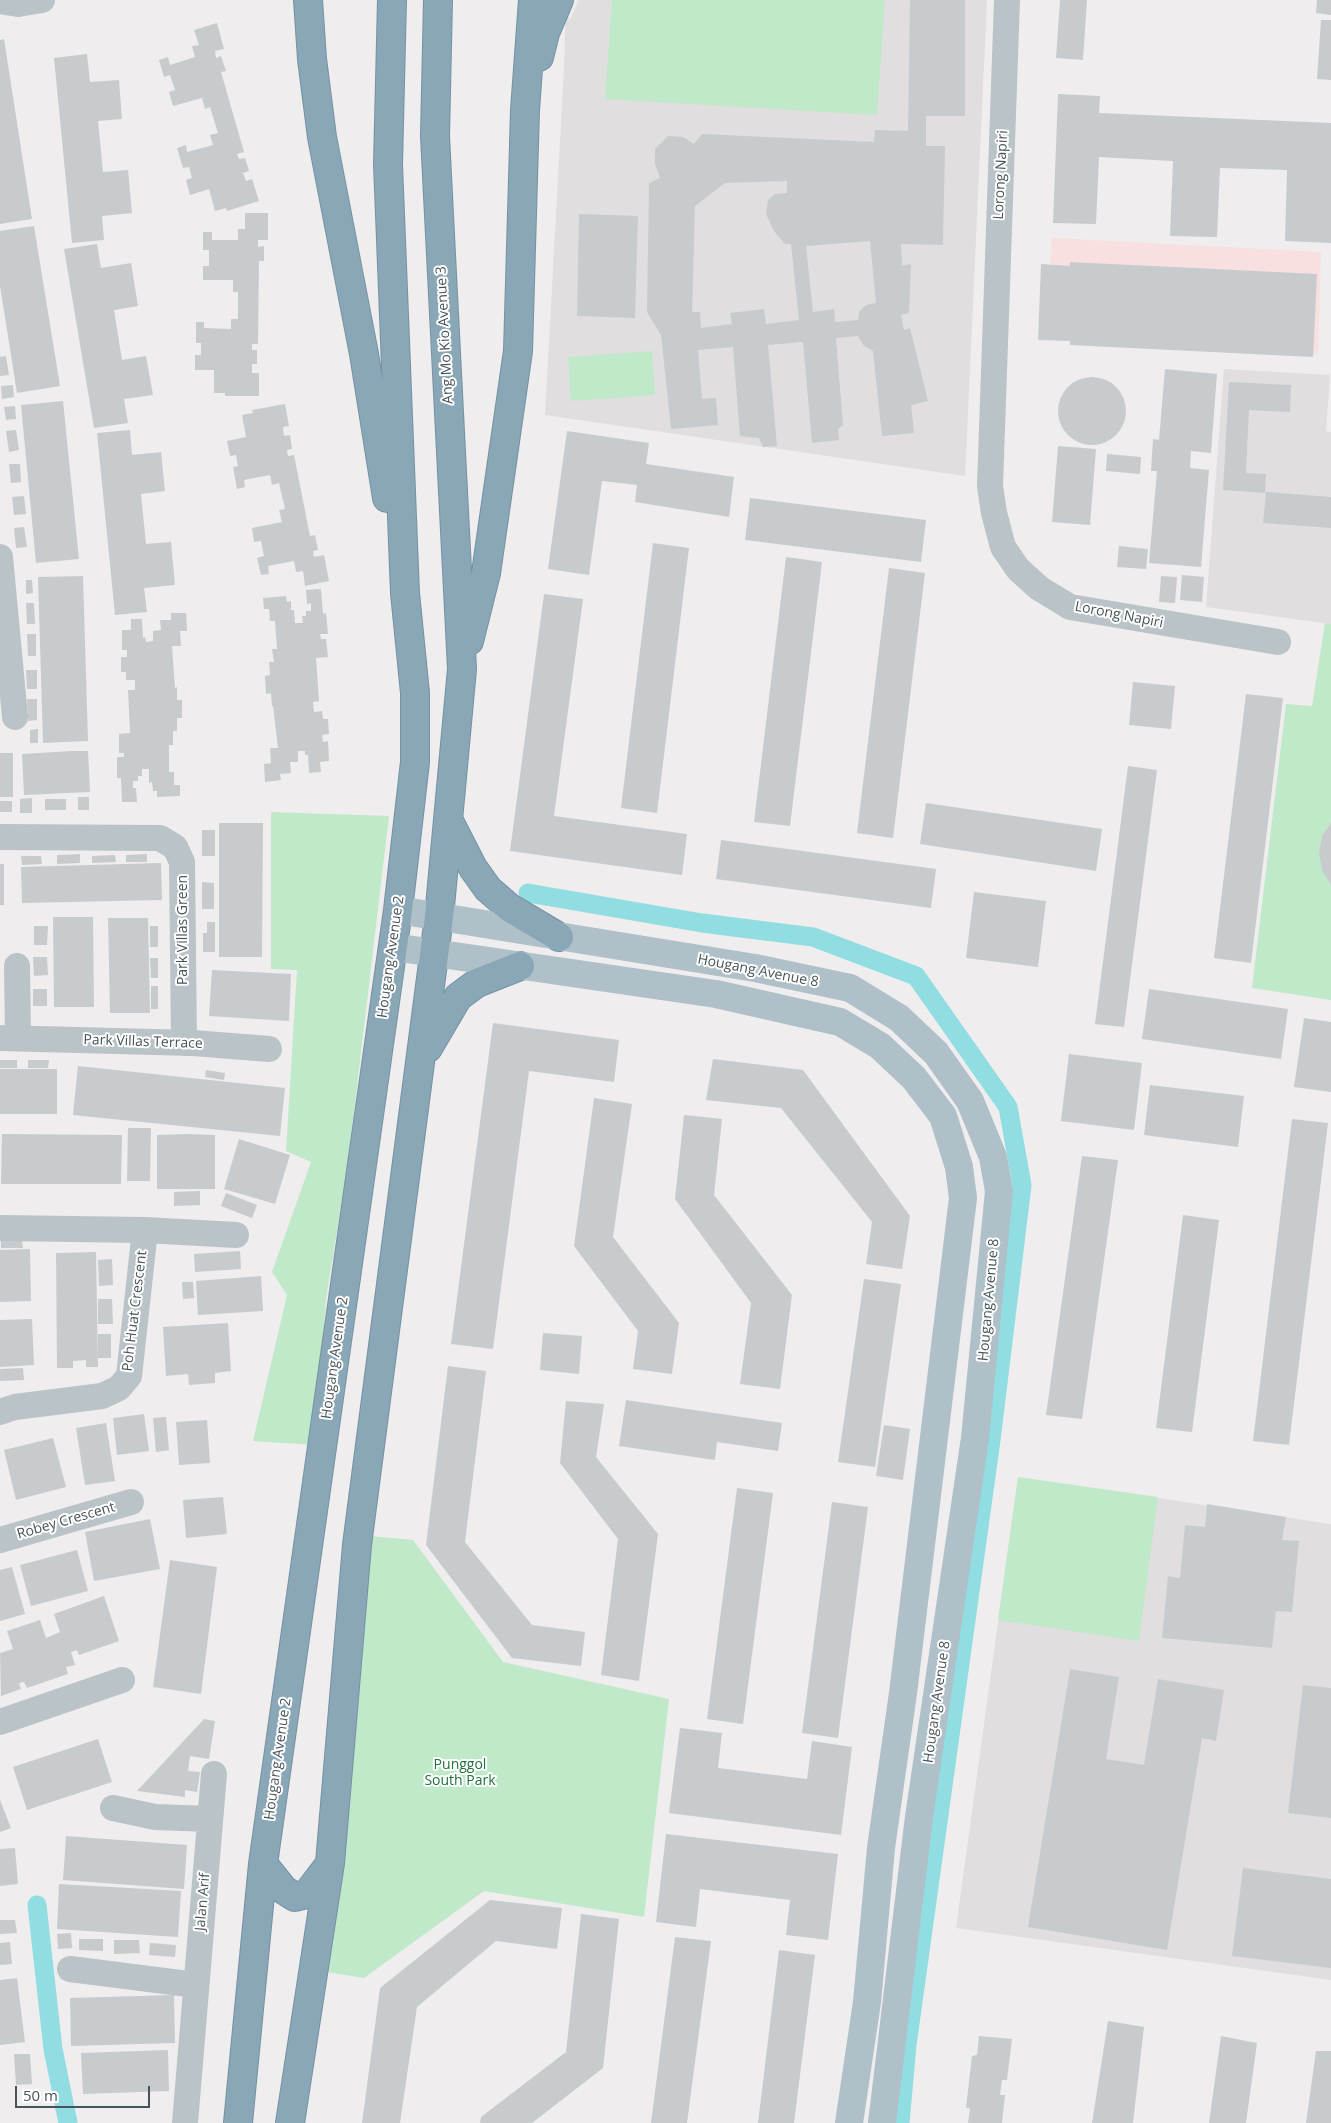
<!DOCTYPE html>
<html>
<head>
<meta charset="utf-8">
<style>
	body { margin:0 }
	#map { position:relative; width:1331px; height:2123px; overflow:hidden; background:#efeded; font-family:"Open Sans",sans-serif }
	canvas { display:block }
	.scale { position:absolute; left:15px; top:2086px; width:135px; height:22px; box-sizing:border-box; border:2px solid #475358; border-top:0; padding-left:6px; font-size:15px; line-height:18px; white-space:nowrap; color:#475358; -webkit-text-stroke:4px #fff; paint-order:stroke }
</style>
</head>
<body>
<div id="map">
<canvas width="1331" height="2123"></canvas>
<div class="scale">50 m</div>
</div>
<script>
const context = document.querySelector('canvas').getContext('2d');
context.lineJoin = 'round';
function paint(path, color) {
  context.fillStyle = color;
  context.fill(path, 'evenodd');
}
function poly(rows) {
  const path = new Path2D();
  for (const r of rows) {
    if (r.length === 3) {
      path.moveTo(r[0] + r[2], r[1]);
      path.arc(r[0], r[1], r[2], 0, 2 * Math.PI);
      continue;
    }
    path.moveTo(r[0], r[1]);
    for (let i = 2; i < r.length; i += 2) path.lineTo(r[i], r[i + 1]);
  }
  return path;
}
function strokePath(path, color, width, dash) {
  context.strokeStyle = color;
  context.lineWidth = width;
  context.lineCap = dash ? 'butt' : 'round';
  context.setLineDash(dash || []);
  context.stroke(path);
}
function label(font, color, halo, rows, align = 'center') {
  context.font = font + ' "Open Sans",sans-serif';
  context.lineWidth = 4;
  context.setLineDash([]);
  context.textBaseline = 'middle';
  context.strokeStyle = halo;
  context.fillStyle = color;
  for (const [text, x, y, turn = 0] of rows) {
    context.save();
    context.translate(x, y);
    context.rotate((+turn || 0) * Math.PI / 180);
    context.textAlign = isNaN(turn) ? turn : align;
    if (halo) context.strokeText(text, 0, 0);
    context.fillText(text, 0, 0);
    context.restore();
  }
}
const education = poly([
	[566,0,569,21,579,0,987,0,965,476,545,415,564,69],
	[1224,369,1330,375,1326,431,1331,432,1331,624,1206,607],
	[1018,1477,1331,1524,1331,1980,956,1928]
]);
const medical = poly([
	[1052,238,1321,252,1318,354,1047,337]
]);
const green = poly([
	[612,0,885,0,877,115,605,99],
	[652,351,655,395,571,401,568,357],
	[1325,623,1331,624,1331,1000,1252,988,1286,704,1312,706],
	[271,812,389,816,348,1162,326,1299,314,1445,253,1441,287,1295,272,1272,311,1162,286,1151,297,970,271,969],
	[1018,1477,1158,1497,1139,1641,998,1620],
	[370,1536,413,1540,503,1662,669,1699,644,1917,484,1891,364,1978,315,1970]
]);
const canal = poly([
	[528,893,702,923,813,937,916,976,1008,1107,1022,1185,991,1440,907,2045,900,2123],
	[37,1905,53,2049,68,2123]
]);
const building = poly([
	[910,0,965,0,965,116,926,116,926,146,945,146,943,245,901,244,902,266,911,264,909,313,901,315,904,330,910,328,928,401,911,405,914,433,882,436,873,351,864,346,858,336,836,338,843,425,838,429,839,440,812,443,803,342,768,345,777,446,763,447,759,438,740,436,733,347,698,350,702,399,716,398,718,425,671,429,661,335,647,312,649,183,660,178,655,164,655,149,668,136,683,137,694,144,702,134,874,142,875,130,908,131],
	[787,181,787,193,775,194,768,200,766,214,774,231,785,244,791,244,799,320,766,324,764,309,730,313,732,324,701,328,700,312,692,312,695,206,725,183],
	[870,241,876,303,866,305,859,312,858,320,835,322,834,309,813,312,806,246],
	[1060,0,1087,0,1083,60,1056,58],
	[1317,0,1331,0,1331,15,1316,13],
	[1321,20,1331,20,1331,80,1317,79],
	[217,23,224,49,215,51,216,58,221,56,226,71,221,72,244,152,237,154,239,159,245,158,249,171,243,173,246,181,252,179,259,201,227,211,226,208,215,211,209,189,190,195,186,180,192,178,189,167,183,168,177,148,186,145,187,152,213,145,210,135,218,133,210,107,205,109,202,98,173,106,169,92,175,90,170,75,164,77,159,60,168,57,170,65,195,57,192,46,199,45,194,30],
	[4,39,32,219,0,224,0,40],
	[87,54,90,82,119,80,122,119,98,121,103,172,128,170,132,213,102,216,104,240,72,243,54,58],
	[1058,94,1100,96,1099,113,1331,123,1331,243,1285,241,1287,170,1220,168,1217,237,1170,236,1173,161,1099,157,1096,224,1053,223],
	[245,213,268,213,268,240,258,240,258,247,264,246,264,261,259,261,258,344,252,344,252,350,257,350,257,364,252,364,252,373,259,373,259,396,225,396,225,393,214,393,214,370,195,370,195,355,201,355,201,343,196,343,196,322,204,322,204,328,231,329,231,319,238,319,238,292,233,292,233,280,203,280,203,266,209,266,209,250,203,250,203,232,212,232,212,240,238,240,238,229,245,229],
	[579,214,638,216,635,318,577,316],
	[34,226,60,386,17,393,0,286,0,231],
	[97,244,101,268,131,263,138,306,114,310,122,360,146,356,153,395,124,399,128,423,94,428,64,249],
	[1070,262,1317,274,1313,357,1070,345,1070,341,1038,340,1041,264,1070,266],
	[6,356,9,375,0,376,0,357],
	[1165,369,1217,374,1211,453,1191,451,1190,468,1209,470,1201,567,1149,563,1157,471,1151,471,1153,439,1159,440],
	[1092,411,34],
	[1229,382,1291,385,1290,412,1249,410,1246,473,1266,474,1265,493,1223,490],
	[13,385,14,397,2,399,1,386],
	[63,401,79,559,36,563,21,405],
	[285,404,289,426,283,427,284,436,290,435,292,449,287,450,288,456,294,455,310,536,315,535,318,550,313,551,314,557,324,555,329,581,305,586,303,571,296,572,294,561,268,566,269,574,261,575,257,558,264,556,261,541,254,542,252,528,282,522,279,510,285,509,279,483,272,485,270,475,244,480,245,487,237,489,233,467,238,466,236,455,230,456,227,441,246,437,242,415,253,413,252,410],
	[15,406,16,419,6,420,4,407],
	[16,430,19,450,9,452,6,431],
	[130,430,132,455,161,452,165,491,141,494,146,544,171,542,175,585,144,588,147,612,115,615,97,433],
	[567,431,649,443,646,464,734,477,729,517,635,502,637,485,602,481,589,575,548,569],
	[1058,446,1096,449,1090,525,1052,522],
	[1107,454,1141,457,1140,474,1106,471],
	[9,464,20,464,21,482,11,483],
	[1266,492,1331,497,1331,528,1263,523],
	[24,496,26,514,14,515,12,497],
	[750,498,926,520,921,562,745,540],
	[24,527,27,547,16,548,14,528],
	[653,543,689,548,657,813,621,808],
	[1119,546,1148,549,1146,569,1117,567],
	[786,557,822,562,790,826,754,822],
	[889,568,925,573,893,838,857,833],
	[1182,575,1204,577,1202,602,1180,600],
	[83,576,88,741,43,743,38,577],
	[1161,576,1177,577,1175,603,1159,602],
	[26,580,32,580,33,593,26,594],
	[321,589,323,614,326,613,328,634,320,634,321,639,326,639,328,657,316,658,319,701,313,702,314,712,322,711,323,719,328,719,329,734,322,735,323,742,328,741,329,761,320,762,321,772,309,773,308,755,305,755,305,751,298,751,298,762,290,762,291,773,280,774,281,780,265,782,264,764,271,763,270,748,278,748,273,706,272,706,271,693,266,694,265,676,270,675,269,662,274,662,272,649,277,649,275,621,270,621,269,609,264,609,263,598,286,596,287,602,291,601,291,610,294,610,295,623,303,623,302,616,306,616,306,611,311,611,311,603,307,604,306,590],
	[544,594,583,599,554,816,687,834,682,875,510,851],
	[26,603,34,603,35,624,27,624],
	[171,613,186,613,187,631,180,631,181,646,172,646,175,688,177,687,177,700,182,700,182,718,177,718,177,731,173,731,173,745,169,745,169,772,174,772,174,785,180,785,180,796,157,797,157,791,153,791,152,782,149,783,149,769,142,769,142,776,138,776,138,781,133,781,133,788,136,788,137,802,122,802,121,778,117,778,117,757,124,757,124,753,119,753,119,734,130,733,128,690,135,690,135,680,126,680,126,672,121,672,121,657,127,657,127,650,122,650,122,630,131,630,131,619,142,619,143,638,145,637,146,642,153,641,153,631,161,630,160,620,171,620],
	[27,634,36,634,36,656,28,656],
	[26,670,37,670,37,689,27,689],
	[1133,682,1175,686,1171,729,1129,725],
	[1246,694,1283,698,1251,963,1214,958],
	[27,699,37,699,37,720,28,721],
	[38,729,38,743,30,743,30,730],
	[72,751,88,751,90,792,24,795,22,754],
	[0,753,13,753,13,797,0,797],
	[1128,766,1157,770,1124,1027,1095,1024],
	[78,797,89,797,89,810,78,810],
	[32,798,32,813,20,813,20,799],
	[45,799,66,799,66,810,45,810],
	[0,801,12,801,12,812,0,812],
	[926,803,1102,829,1096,871,920,844],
	[219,823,263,823,262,957,219,957],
	[1331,823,1331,885,1322,870,1319,853,1322,836],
	[202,830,215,830,215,856,202,856],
	[721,840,936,869,931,908,716,879],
	[80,854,80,863,57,864,57,855],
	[147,854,147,862,126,862,126,855],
	[115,855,116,862,92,863,92,856],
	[21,856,41,856,42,864,22,865],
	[161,863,162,900,22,903,21,867],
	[0,864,4,864,4,905,0,905],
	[202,882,214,883,214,909,202,909],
	[974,892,1046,901,1038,967,966,958],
	[53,917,93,917,94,1007,54,1007],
	[108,918,148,918,150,1013,110,1013],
	[207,922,215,922,215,952,203,952,203,933,207,933],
	[34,926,48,926,47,945,34,945],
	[150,926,158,926,158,947,150,947],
	[33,957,47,957,48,975,34,976],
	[150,958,158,958,158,978,151,978],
	[212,970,291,974,289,1021,209,1016],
	[151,986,158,986,158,1009,151,1009],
	[33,989,47,989,47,1006,33,1006],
	[1149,989,1288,1009,1281,1059,1142,1039],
	[1304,1018,1331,1022,1331,1092,1294,1087],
	[493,1023,619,1040,614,1082,529,1071,493,1349,451,1344],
	[1069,1054,1142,1063,1134,1130,1061,1121],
	[713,1059,803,1070,910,1216,902,1269,866,1264,872,1222,781,1108,706,1100],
	[0,1060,17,1060,17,1068,0,1068],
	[28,1060,49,1060,48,1068,28,1068],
	[78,1066,285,1088,280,1136,73,1115],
	[0,1069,57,1069,57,1114,0,1114],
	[206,1070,225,1073,224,1080,205,1077],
	[1150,1085,1244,1096,1238,1147,1144,1135],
	[594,1098,632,1104,613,1237,679,1323,672,1374,633,1369,638,1331,574,1246],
	[684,1115,722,1119,714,1195,792,1295,780,1389,740,1384,751,1303,675,1199],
	[1292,1119,1328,1123,1289,1445,1253,1441],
	[128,1128,151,1128,150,1181,127,1181],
	[2,1134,122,1135,121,1184,1,1184],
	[186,1134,215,1135,215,1189,157,1189,157,1135],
	[239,1139,290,1155,275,1204,224,1189],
	[1082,1156,1118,1160,1082,1419,1046,1415],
	[200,1191,200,1205,174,1206,174,1192],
	[226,1193,257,1205,252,1218,221,1206],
	[1183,1215,1219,1220,1192,1432,1156,1428],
	[22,1239,23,1248,1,1248,1,1240],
	[30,1249,31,1301,0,1302,0,1250],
	[240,1251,241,1269,195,1272,194,1254],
	[96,1252,98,1367,86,1367,86,1360,73,1361,73,1368,57,1368,56,1253],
	[112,1259,113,1285,99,1286,98,1260],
	[261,1276,263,1311,198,1315,196,1281],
	[864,1279,901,1284,875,1467,838,1462],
	[182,1282,193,1282,194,1298,183,1299],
	[98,1299,112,1299,113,1324,98,1324],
	[32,1319,34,1365,0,1367,0,1320],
	[228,1323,231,1371,215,1373,215,1383,189,1385,188,1374,166,1376,163,1327],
	[543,1333,582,1336,579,1374,540,1370],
	[98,1334,111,1334,111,1358,98,1358],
	[448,1366,486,1371,465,1542,532,1625,585,1632,581,1666,512,1658,426,1545],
	[23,1368,24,1380,0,1381,0,1369],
	[626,1400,782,1423,778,1451,717,1442,715,1460,619,1446],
	[566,1401,604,1404,596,1457,658,1534,639,1681,601,1675,618,1539,560,1463],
	[144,1414,149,1451,117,1455,113,1418],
	[166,1417,169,1450,156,1452,153,1418],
	[207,1420,210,1463,179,1465,176,1422],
	[106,1423,115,1481,85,1485,76,1428],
	[884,1425,910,1429,903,1480,876,1476],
	[53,1438,66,1487,16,1500,4,1450],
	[737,1488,773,1493,743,1724,707,1719],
	[223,1497,227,1534,186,1538,183,1500],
	[832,1502,868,1507,838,1738,802,1733],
	[1207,1504,1286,1517,1282,1540,1299,1541,1292,1612,1276,1611,1272,1648,1162,1638,1168,1576,1180,1578,1185,1525,1205,1527],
	[150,1519,160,1569,94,1581,85,1532],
	[77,1550,88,1591,31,1606,20,1565],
	[170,1560,217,1567,201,1694,153,1687],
	[12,1567,25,1614,0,1621,0,1570],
	[104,1596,119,1641,79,1655,77,1650,71,1652,75,1665,66,1667,68,1674,27,1688,24,1682,19,1683,21,1689,1,1696,0,1653,13,1649,7,1631,40,1620,46,1638,60,1632,54,1614],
	[1070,1669,1119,1677,1106,1759,1144,1765,1158,1679,1224,1690,1216,1741,1202,1738,1167,1950,1028,1927],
	[1303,1685,1331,1688,1331,1818,1288,1813],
	[204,1719,215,1721,209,1759,190,1756,188,1771,200,1772,197,1792,185,1790,185,1797,137,1791],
	[680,1728,722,1733,718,1768,807,1779,812,1741,852,1747,841,1835,669,1813],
	[98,1739,112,1782,27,1810,13,1767],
	[0,1800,11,1828,0,1832],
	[666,1834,838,1854,828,1940,786,1935,790,1900,700,1889,696,1927,656,1922],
	[66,1836,187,1845,184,1889,63,1880],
	[15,1848,18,1884,0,1886,0,1849],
	[1243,1868,1331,1879,1331,1968,1232,1956],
	[59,1884,181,1891,178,1937,57,1929],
	[490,1900,562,1908,557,1949,496,1941,417,2007,400,2123,362,2123,380,1988],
	[581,1914,619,1919,603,2068,532,2123,480,2123,481,2117,566,2052],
	[0,1920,15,1920,17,1933,0,1934],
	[71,1933,72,1948,58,1949,57,1934],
	[675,1937,711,1941,687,2123,651,2123],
	[79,1939,103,1939,103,1951,79,1950],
	[114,1940,139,1940,140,1953,114,1954],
	[10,1942,12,1964,0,1965,0,1943],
	[150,1943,176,1945,175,1957,149,1955],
	[779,1950,815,1955,794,2123,758,2123],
	[17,1978,25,2042,0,2045,0,1980],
	[174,1995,175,2043,71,2046,70,1998],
	[1108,2021,1144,2027,1133,2123,1092,2123],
	[979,2036,1012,2039,1007,2080,1002,2080,1000,2095,1005,2095,1002,2123,968,2123,970,2108,966,2108,972,2056,977,2055],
	[1221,2036,1257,2043,1246,2123,1209,2123],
	[168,2050,169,2091,83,2094,81,2053],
	[1316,2051,1331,2051,1331,2123,1306,2123],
	[14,2054,30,2054,32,2084,16,2085]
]);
const minor = poly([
	[1007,0,990,486,994,513,1003,547,1018,569,1039,588,1070,607,1278,642],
	[0,1,18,4,42,0],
	[0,557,15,717],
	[0,837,160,838,175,847,182,862,184,1043],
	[17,966,18,1037],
	[0,1038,193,1043,269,1049],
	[0,1228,145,1230,236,1235],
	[0,1412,15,1407,102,1396,119,1388,129,1376,145,1230],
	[0,1540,131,1502],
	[0,1722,122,1680],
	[113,1808,155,1817,210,1819],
	[70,1969,196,1985],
	[185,2123,214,1774]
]);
const major = poly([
	[398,910,755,968,850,988,899,1018,936,1053,970,1101,993,1157,999,1191,975,1438,919,1817,882,2123],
	[393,947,716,994,840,1022,880,1046,914,1078,943,1116,959,1167,963,1198,903,1693,881,1848,867,2002,849,2123]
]);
const highway = poly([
	[308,0,312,59,322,137,364,354,387,498],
	[539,57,545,33,559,0],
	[469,641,486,573,518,351,525,110,533,0],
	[449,821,473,868,488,889,510,908,559,937],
	[428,1048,458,997,477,983,520,966],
	[263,1864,284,1890,295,1897,307,1894,329,1865],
	[238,2123,263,1864,398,910,415,762,415,693,405,593,388,164,392,0],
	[290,2123,330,1863,357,1545,439,917,462,669,435,136,438,0]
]);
const streetNames = [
	["Lorong Napiri",1001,175,-87],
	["Ang Mo Kio Avenue 3",445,335,-93],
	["Lorong Napiri",1119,615,11],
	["Park Villas Green",183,930,-90],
	["Hougang Avenue 2",391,957,-82],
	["Hougang Avenue 8",758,971,11],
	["Park Villas Terrace",143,1042,2],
	["Hougang Avenue 8",989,1300,-85],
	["Poh Huat Crescent",135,1311,-83],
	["Hougang Avenue 2",335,1358,-82],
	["Robey Crescent",66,1521,-16],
	["Hougang Avenue 8",937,1702,-82],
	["Hougang Avenue 2",278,1759,-82],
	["Jalan Arif",203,1902,-85]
];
const parkNames = [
	["Punggol",460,1765],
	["South Park",460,1781]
];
paint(education, '#e0dedf');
paint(medical, '#f8dfe0');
paint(green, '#bfe9c9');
strokePath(canal, '#90dde2', 19);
paint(building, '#c7cbce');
strokePath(highway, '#7592a3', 30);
strokePath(minor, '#bac3c8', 26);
strokePath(major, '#afc0c9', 28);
strokePath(highway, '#89a7b7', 28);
label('14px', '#475358', '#fff', streetNames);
label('14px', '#20723c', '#fff', parkNames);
</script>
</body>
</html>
